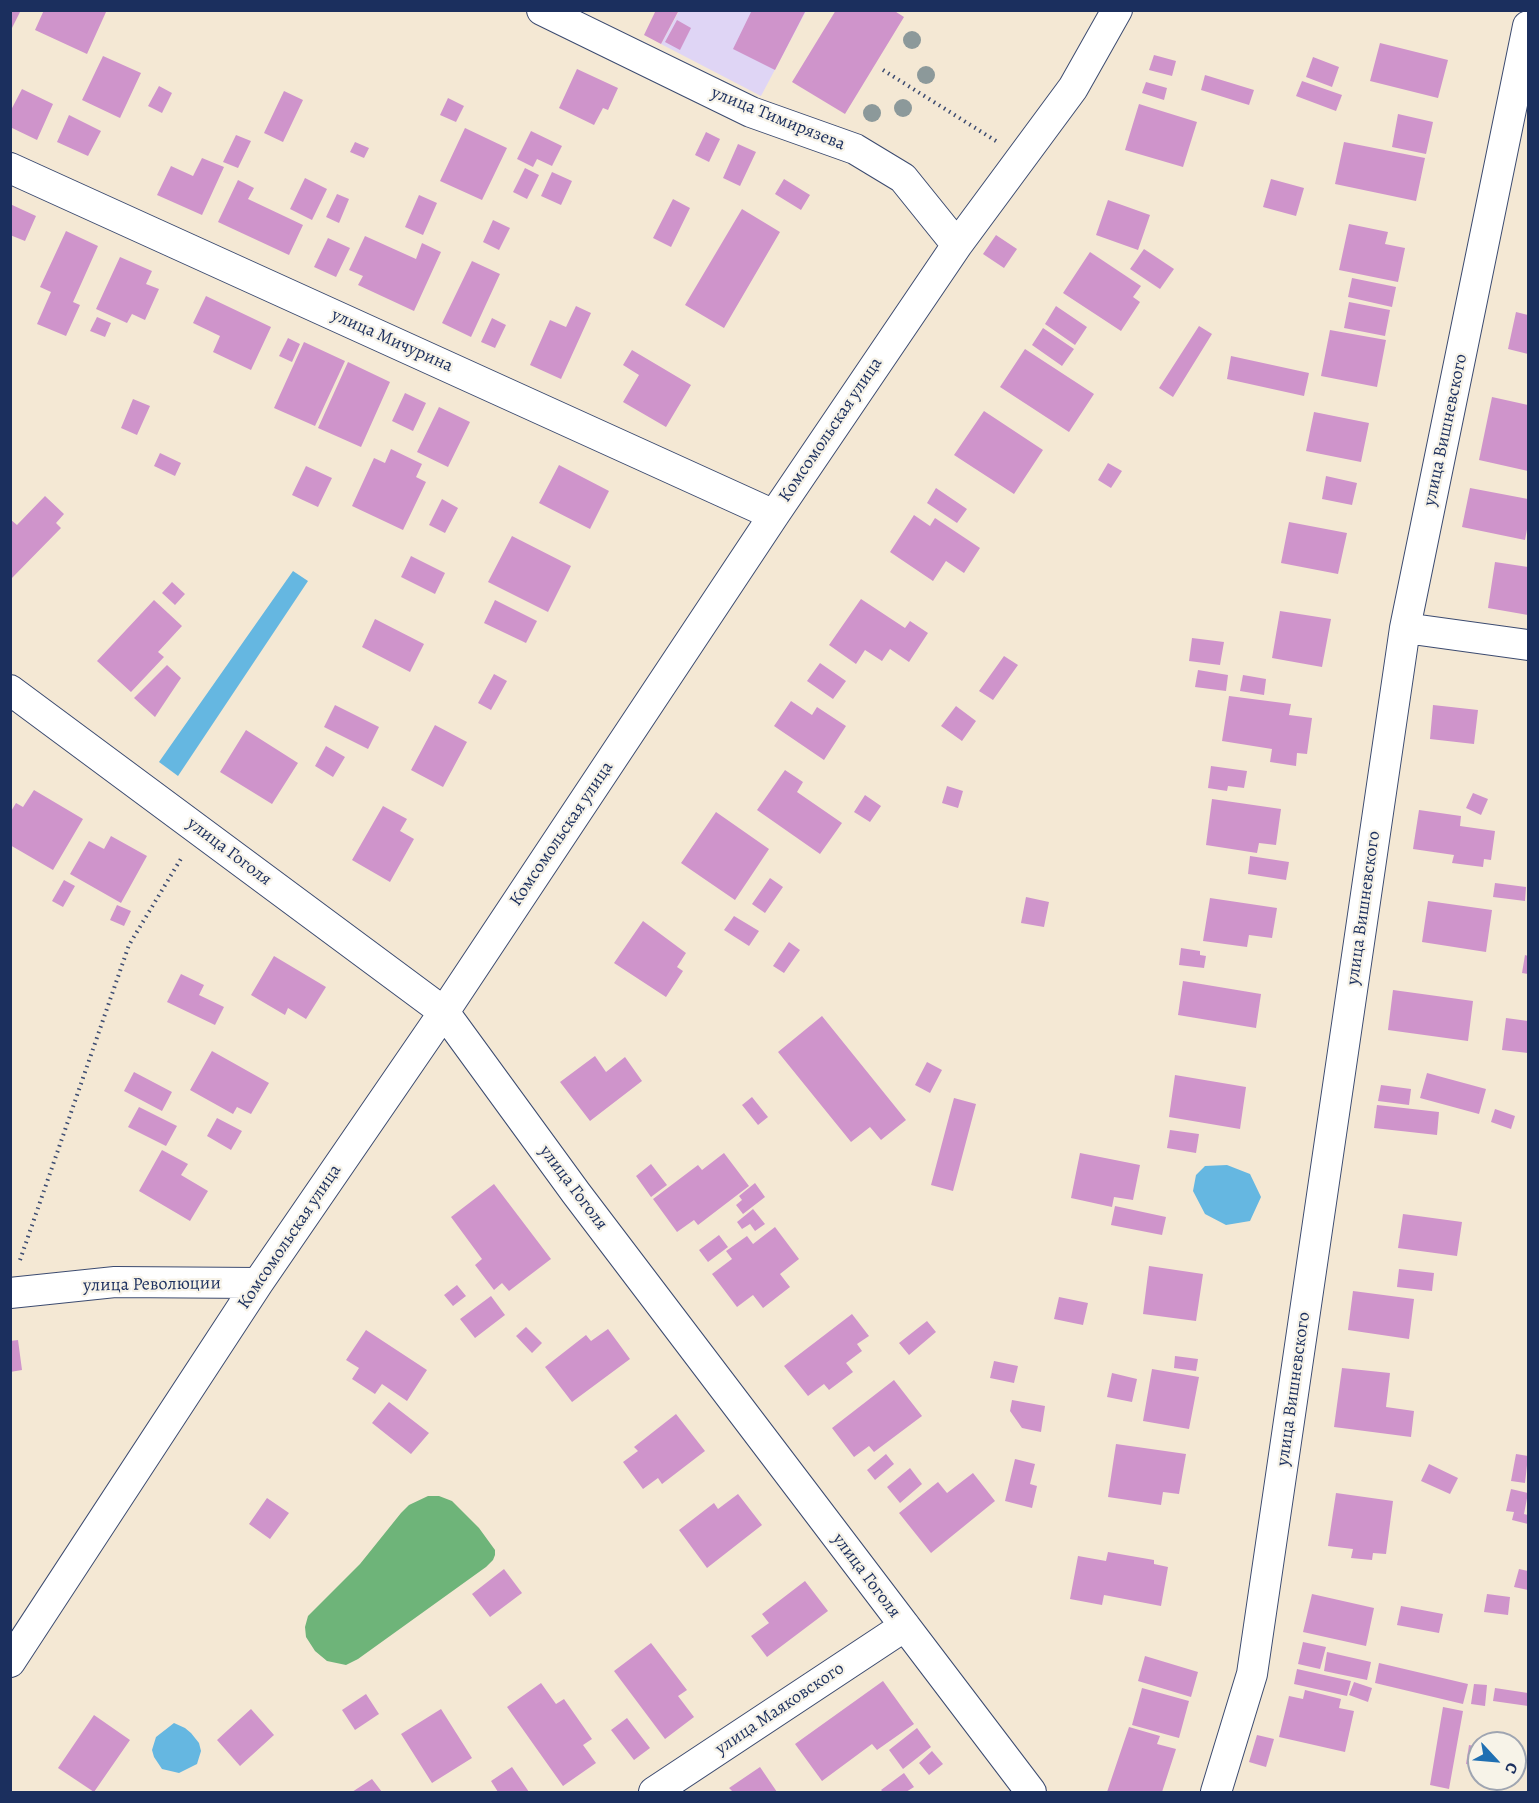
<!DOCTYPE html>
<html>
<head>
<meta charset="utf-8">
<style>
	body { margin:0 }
	#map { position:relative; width:1539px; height:1803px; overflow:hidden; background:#f4e8d4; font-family:Alegreya,serif }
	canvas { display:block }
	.frame { position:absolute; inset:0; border:12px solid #1b2f5e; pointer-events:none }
	.north { position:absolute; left:1467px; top:1731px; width:60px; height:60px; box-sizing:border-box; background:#f7f3e8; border:2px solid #9fa5b1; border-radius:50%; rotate:116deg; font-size:16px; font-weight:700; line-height:24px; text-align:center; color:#1b2f5e }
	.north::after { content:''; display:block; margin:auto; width:21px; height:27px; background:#1f6fb2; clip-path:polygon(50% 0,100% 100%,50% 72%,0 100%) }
</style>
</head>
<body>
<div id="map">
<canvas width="1539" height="1803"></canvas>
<div class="frame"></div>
<div class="north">С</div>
</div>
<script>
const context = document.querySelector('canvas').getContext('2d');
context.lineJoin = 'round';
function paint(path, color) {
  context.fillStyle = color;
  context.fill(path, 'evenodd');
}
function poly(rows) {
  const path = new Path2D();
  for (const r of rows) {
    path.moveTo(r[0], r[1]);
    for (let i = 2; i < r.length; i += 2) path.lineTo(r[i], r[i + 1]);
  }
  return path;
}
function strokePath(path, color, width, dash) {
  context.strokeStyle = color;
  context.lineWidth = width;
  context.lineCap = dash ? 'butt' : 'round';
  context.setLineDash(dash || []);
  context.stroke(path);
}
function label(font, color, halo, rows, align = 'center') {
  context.font = font + ' Alegreya,serif';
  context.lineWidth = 4.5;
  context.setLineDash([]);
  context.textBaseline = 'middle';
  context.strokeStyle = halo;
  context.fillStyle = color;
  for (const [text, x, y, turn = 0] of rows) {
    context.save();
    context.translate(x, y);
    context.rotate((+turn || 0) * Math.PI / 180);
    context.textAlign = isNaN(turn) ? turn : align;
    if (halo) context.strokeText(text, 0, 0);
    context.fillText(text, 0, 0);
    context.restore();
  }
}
const built = poly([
	[679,11,806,11,761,96,661,44]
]);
const forest = poly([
	[428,1496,439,1496,452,1501,479,1528,495,1550,495,1555,493,1560,486,1567,358,1659,346,1665,327,1661,315,1651,306,1637,305,1627,308,1616,360,1564,401,1513,409,1505]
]);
const water = poly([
	[293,571,308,581,178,776,159,762],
	[1227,1165,1250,1174,1261,1197,1250,1221,1226,1225,1205,1214,1193,1191,1196,1175,1205,1166],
	[174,1723,185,1728,191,1733,199,1743,201,1751,197,1764,179,1773,162,1769,154,1757,152,1750,156,1737]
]);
const building = poly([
	[10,10,21,10,10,32],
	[44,10,103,10,106,12,87,54,35,30],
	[656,10,679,10,661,44,644,35],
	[752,10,806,10,775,70,733,49],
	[836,10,893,10,904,17,845,114,792,82],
	[677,20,691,28,680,50,665,42],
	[1380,43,1448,60,1438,98,1370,81],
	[1154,55,1176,61,1172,76,1149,70],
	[103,56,141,73,120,118,82,100],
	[1313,57,1339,67,1332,87,1306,77],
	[577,69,618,88,608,110,603,108,594,125,559,108],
	[1205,75,1254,90,1249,105,1201,90],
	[1302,81,1342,95,1336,111,1296,96],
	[1146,82,1167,88,1164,100,1142,93],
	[159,86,172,93,162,113,148,106],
	[22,89,53,104,37,140,10,127,10,112],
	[284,91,303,100,283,142,264,133],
	[448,98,464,106,456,122,440,115],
	[1139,104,1197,122,1183,167,1125,150],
	[1398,114,1433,122,1426,154,1392,147],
	[69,115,101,131,88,156,57,142],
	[465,128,507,148,482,200,440,181],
	[531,131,562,146,552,166,537,159,533,167,517,159],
	[706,132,720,139,709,162,695,155],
	[236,135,251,141,238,168,223,162],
	[355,142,369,148,364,158,350,152],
	[1344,142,1425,158,1416,201,1335,184],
	[738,144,756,152,740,186,723,178],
	[202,158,224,167,202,215,157,195,171,166,193,176],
	[525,168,539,175,527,199,513,192],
	[552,172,572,181,561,205,541,196],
	[305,178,327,189,312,220,290,209],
	[784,179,810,195,801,210,775,194],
	[1271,179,1304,188,1296,216,1263,207],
	[238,180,254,188,248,199,303,225,289,255,218,222],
	[337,194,349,199,339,223,326,217],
	[419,195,437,203,423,235,405,227],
	[673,199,690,208,671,247,653,238],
	[1108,200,1150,215,1138,250,1096,235],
	[10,204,36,216,25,241,10,235],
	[742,209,780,232,724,328,685,305],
	[493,220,510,228,499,250,483,242],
	[1349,224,1388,232,1385,244,1405,248,1398,282,1339,270],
	[66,231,98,246,73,302,80,305,66,336,37,324,51,292,40,287],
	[996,235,1017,249,1004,268,983,254],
	[365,236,416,259,422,243,441,252,414,311,358,285,363,276,349,270],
	[328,238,350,248,336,277,314,267],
	[1144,249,1174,269,1160,289,1130,269],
	[1090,252,1141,286,1133,297,1140,302,1121,331,1063,293],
	[120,257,152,271,146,284,159,289,145,320,132,314,127,323,96,309],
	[472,261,500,274,471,337,442,323],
	[1352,278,1396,287,1392,307,1348,297],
	[206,296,271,327,251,370,213,352,220,336,193,323],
	[1349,302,1390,310,1385,336,1344,328],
	[576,306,591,313,561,379,530,365,550,320,566,327],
	[1056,306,1087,327,1075,345,1045,324],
	[1516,312,1528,315,1528,354,1508,349],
	[97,317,111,323,105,337,90,331],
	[492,318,506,325,495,348,481,342],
	[1199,326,1212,334,1173,397,1159,388],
	[1043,328,1074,349,1062,366,1032,345],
	[1330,330,1386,340,1377,387,1321,376],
	[288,338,300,344,292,362,279,356],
	[304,342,345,361,315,426,274,408],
	[1025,349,1094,394,1069,432,1000,387],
	[632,350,691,385,666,427,623,402,639,375,623,365],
	[1231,356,1309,373,1304,396,1227,379],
	[348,362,390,382,361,447,318,428],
	[405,393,426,403,413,431,392,421],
	[1492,397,1528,405,1528,471,1479,460],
	[133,399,150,406,137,435,121,428],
	[439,407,470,422,448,467,417,452],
	[984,411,1043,450,1014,494,954,455],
	[1314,412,1369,423,1361,462,1306,451],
	[391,449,422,464,416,477,426,482,403,530,352,506,374,458,385,463],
	[160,453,181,463,175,476,154,466],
	[1108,463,1122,471,1111,488,1098,480],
	[559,465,609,491,590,529,539,503],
	[306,466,332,478,318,507,292,495],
	[1326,476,1357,483,1352,505,1322,499],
	[936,488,967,509,957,523,927,503],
	[1470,488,1528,499,1528,524,1525,540,1462,527],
	[45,496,64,514,56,523,61,528,10,580,10,519,17,525],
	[442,499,458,508,445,533,429,525],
	[914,515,930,526,935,518,980,548,964,573,946,561,933,581,890,552],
	[1289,522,1347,533,1338,574,1281,563],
	[512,536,571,566,548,612,488,582],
	[411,556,445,573,435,594,401,577],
	[1495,562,1528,567,1528,615,1488,608],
	[172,582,185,594,175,605,162,593],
	[861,599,905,628,910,621,928,633,909,662,890,649,882,661,865,650,856,664,829,645],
	[154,600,182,626,158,652,164,657,131,692,97,661],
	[495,600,537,621,526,643,484,623],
	[1280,611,1331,619,1322,667,1272,658],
	[375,619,424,644,410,672,362,647],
	[1192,638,1224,642,1220,665,1189,661],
	[1004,656,1018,665,993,700,979,691],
	[820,663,846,681,833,699,807,681],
	[167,665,181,678,155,717,134,698],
	[1198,670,1228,675,1226,691,1195,687],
	[494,674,507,681,491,710,478,703],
	[1243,675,1266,679,1264,695,1240,691],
	[1229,696,1291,704,1289,715,1312,718,1307,754,1297,753,1296,766,1270,762,1272,749,1222,741],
	[791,701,812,715,817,707,846,726,824,760,774,726],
	[335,705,379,727,368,749,324,727],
	[1433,705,1478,710,1474,744,1430,739],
	[956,706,976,721,962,741,941,726],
	[435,725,467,742,443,787,411,770],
	[246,730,298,763,272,804,220,772],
	[326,746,345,757,333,777,315,766],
	[1211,766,1247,771,1244,788,1228,786,1227,791,1208,788],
	[785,770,803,782,797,792,842,823,820,854,757,810],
	[947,786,963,791,958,808,942,803],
	[34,790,83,819,53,870,10,845,10,813,16,803,23,807],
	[1473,793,1488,799,1481,815,1466,808],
	[865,795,881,806,870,822,854,812],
	[1212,799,1281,809,1276,845,1259,843,1257,853,1206,845],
	[383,806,407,819,400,831,414,839,390,882,352,860],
	[1419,810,1461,816,1460,826,1495,831,1491,860,1484,859,1483,867,1452,863,1454,855,1413,849],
	[716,812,769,849,735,900,681,863],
	[111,836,147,856,121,903,70,874,89,841,104,849],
	[1250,856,1289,862,1286,880,1248,874],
	[770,878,783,887,765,913,752,904],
	[64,880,75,886,63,907,52,901],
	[1495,883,1526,887,1525,901,1493,897],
	[1026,897,1049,902,1044,927,1021,923],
	[1210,898,1277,908,1272,938,1249,935,1247,947,1203,941],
	[1428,901,1492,910,1486,952,1422,942],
	[117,905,131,911,124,926,110,920],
	[734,916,759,931,749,946,724,930],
	[643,921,686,953,677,967,683,971,666,997,614,963],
	[789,942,800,950,784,973,773,966],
	[1181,948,1200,951,1200,955,1206,956,1204,968,1179,965],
	[1525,955,1528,956,1528,974,1522,973],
	[274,956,326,987,306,1019,288,1008,285,1015,251,995],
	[181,974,204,985,199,995,224,1007,215,1025,167,1002],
	[1183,981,1261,994,1256,1028,1178,1015],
	[1393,990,1473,1001,1468,1041,1388,1030],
	[822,1016,906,1120,881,1140,870,1127,851,1142,778,1052],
	[1506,1018,1528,1021,1528,1053,1502,1050],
	[212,1051,269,1083,251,1114,237,1107,233,1114,190,1090],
	[595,1056,606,1072,625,1057,642,1081,590,1121,560,1082],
	[927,1062,942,1070,930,1093,915,1085],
	[134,1072,172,1092,162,1111,124,1091],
	[1427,1073,1486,1089,1479,1114,1420,1098],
	[1175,1075,1246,1087,1240,1129,1169,1117],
	[1381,1085,1411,1089,1409,1105,1378,1101],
	[752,1097,768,1117,758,1125,742,1105],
	[954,1098,976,1104,953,1191,931,1185],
	[1377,1105,1439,1112,1437,1135,1374,1128],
	[139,1107,177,1126,166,1146,128,1127],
	[1495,1109,1515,1116,1511,1129,1491,1122],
	[217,1118,242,1131,231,1150,207,1136],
	[1170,1130,1199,1134,1196,1153,1167,1148],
	[162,1150,188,1164,181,1175,208,1191,190,1221,139,1191],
	[724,1153,749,1186,698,1225,694,1220,677,1232,653,1199,698,1165,702,1170],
	[1080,1153,1140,1165,1133,1200,1114,1197,1112,1207,1071,1198],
	[651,1164,667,1185,651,1197,636,1176],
	[755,1183,765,1197,743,1214,736,1205,742,1200,739,1196],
	[494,1184,551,1259,509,1291,502,1283,494,1290,475,1265,482,1259,451,1217],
	[1115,1206,1166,1217,1162,1235,1111,1225],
	[753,1209,765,1224,755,1231,750,1224,742,1229,737,1222],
	[1403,1214,1462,1222,1457,1256,1398,1248],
	[775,1227,799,1259,780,1274,790,1287,763,1308,753,1295,737,1307,712,1274,732,1259,726,1251,747,1236,753,1244],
	[719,1235,728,1247,708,1262,699,1250],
	[1149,1266,1203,1274,1196,1321,1143,1314],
	[1399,1269,1434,1273,1432,1291,1397,1287],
	[457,1285,466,1296,453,1306,444,1295],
	[1353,1291,1414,1299,1409,1339,1348,1330],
	[491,1296,505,1315,475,1338,460,1319],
	[1059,1297,1088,1303,1083,1325,1054,1319],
	[852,1314,869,1336,857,1344,862,1351,846,1363,853,1372,829,1390,824,1384,808,1396,784,1366],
	[927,1321,936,1332,909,1355,899,1343],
	[526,1327,542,1343,532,1353,516,1336],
	[608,1329,630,1359,572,1402,545,1367,586,1335,591,1341],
	[366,1330,427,1370,407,1401,382,1384,375,1394,352,1379,359,1368,346,1360],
	[18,1340,22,1370,10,1372,10,1341],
	[1175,1356,1198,1359,1196,1371,1174,1368],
	[994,1361,1018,1366,1014,1383,990,1378],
	[1342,1368,1390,1373,1386,1407,1414,1411,1411,1437,1334,1427],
	[1152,1369,1199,1377,1189,1429,1143,1421],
	[1112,1373,1137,1379,1132,1402,1107,1397],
	[894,1380,922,1416,874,1452,869,1446,854,1457,832,1428],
	[1012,1400,1045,1406,1041,1432,1022,1428,1010,1411],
	[389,1402,429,1433,411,1454,372,1423],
	[676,1414,705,1451,662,1484,658,1478,643,1489,623,1462,638,1451,634,1447],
	[1116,1444,1186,1454,1179,1494,1163,1492,1161,1505,1108,1497],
	[886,1454,894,1464,875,1480,867,1470],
	[1516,1454,1528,1456,1525,1483,1511,1481],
	[1015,1459,1035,1464,1030,1484,1037,1486,1032,1508,1005,1501],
	[1429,1464,1458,1478,1450,1494,1421,1481],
	[910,1468,922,1484,900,1503,887,1487],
	[973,1473,995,1501,931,1553,899,1513,938,1482,947,1493],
	[1511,1489,1528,1493,1524,1514,1528,1515,1528,1524,1512,1520,1514,1512,1506,1511],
	[1336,1493,1393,1501,1386,1554,1373,1553,1372,1560,1351,1558,1353,1549,1328,1546],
	[738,1494,762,1525,707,1568,679,1530,714,1503,718,1509],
	[267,1498,289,1513,270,1539,249,1524],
	[1108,1552,1154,1560,1154,1564,1168,1567,1161,1606,1104,1595,1102,1605,1070,1599,1078,1556,1106,1561],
	[504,1569,522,1593,490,1617,472,1594],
	[1519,1569,1528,1571,1528,1590,1514,1587],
	[805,1581,828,1611,767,1657,751,1636,769,1623,762,1614],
	[1312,1594,1374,1608,1366,1646,1303,1632],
	[1487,1594,1510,1597,1508,1615,1484,1612],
	[1401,1606,1443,1614,1439,1633,1397,1625],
	[1303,1642,1326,1647,1320,1669,1298,1664],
	[651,1643,687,1690,678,1696,694,1717,665,1739,614,1671],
	[1327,1652,1371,1662,1367,1680,1324,1671],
	[1145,1656,1198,1672,1191,1697,1138,1681],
	[1379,1663,1468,1684,1463,1704,1375,1683],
	[1297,1669,1351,1681,1347,1696,1294,1684],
	[883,1681,914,1724,877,1750,872,1744,822,1781,795,1744],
	[1354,1682,1372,1688,1368,1702,1349,1695],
	[541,1683,556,1704,564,1699,592,1739,583,1745,596,1763,563,1786,507,1707],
	[1474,1684,1487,1685,1485,1706,1471,1704],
	[1142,1688,1189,1701,1179,1738,1132,1725],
	[1495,1688,1528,1693,1528,1706,1493,1701],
	[1305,1690,1341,1699,1339,1708,1354,1711,1345,1752,1279,1737,1289,1696,1303,1699],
	[366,1694,379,1714,355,1730,342,1710],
	[1443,1707,1463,1711,1449,1789,1430,1785],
	[251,1709,274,1735,240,1766,217,1740],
	[441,1709,472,1758,432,1783,401,1734],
	[94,1715,130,1740,94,1792,58,1768],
	[627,1718,650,1748,634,1760,611,1730],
	[1129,1727,1160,1736,1157,1744,1176,1749,1162,1792,1107,1792],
	[917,1728,931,1747,903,1769,889,1750],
	[1257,1735,1274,1739,1266,1767,1249,1762],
	[1469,1745,1479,1747,1479,1766,1466,1764],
	[932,1751,943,1764,929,1775,919,1763],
	[512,1767,529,1792,498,1792,491,1781],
	[760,1767,777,1792,733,1792,729,1788],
	[904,1773,914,1787,906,1792,883,1792,881,1790],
	[372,1779,382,1792,352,1792]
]);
const path = poly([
	[883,70,996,141],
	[20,1260,129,945,182,857]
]);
const street = poly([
	[542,10,751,112,855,149,903,178,957,245],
	[10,168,774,515],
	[1405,628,1528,645],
	[10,690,444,1012,576,1193,1031,1792],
	[10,1293,115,1282,258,1283],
	[10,1662,258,1283,444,1012,774,515,957,245,1073,88,1117,10],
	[654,1792,905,1626],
	[1216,1792,1252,1674,1405,628,1528,26]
]);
const trees = [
	[912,40],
	[926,75],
	[903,108],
	[872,113]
];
const streetNames = [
	["улица Тимирязева",778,119,22],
	["улица Мичурина",392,341,24],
	["Комсомольская улица",831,430,-56],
	["улица Вишневского",1446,430,-78],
	["Комсомольская улица",562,834,-56],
	["улица Гоголя",229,852,37],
	["улица Вишневского",1364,908,-82],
	["улица Гоголя",573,1188,53],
	["Комсомольская улица",290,1237,-56],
	["улица Революции",152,1285,-1],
	["улица Вишневского",1294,1389,-82],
	["улица Гоголя",866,1576,53],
	["улица Маяковского",780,1709,-34]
];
paint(built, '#dfd5f5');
paint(forest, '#6eb479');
paint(water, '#65b7e1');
paint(building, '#cf94cb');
strokePath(street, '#3c4b70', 32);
strokePath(path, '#3c4b70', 4, [1.5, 4.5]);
strokePath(street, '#fff', 30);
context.fillStyle = '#8c999a';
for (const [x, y] of trees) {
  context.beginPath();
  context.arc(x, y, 9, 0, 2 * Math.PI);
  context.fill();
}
label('18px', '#1b2f5e', '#f7f3e8', streetNames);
</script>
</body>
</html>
